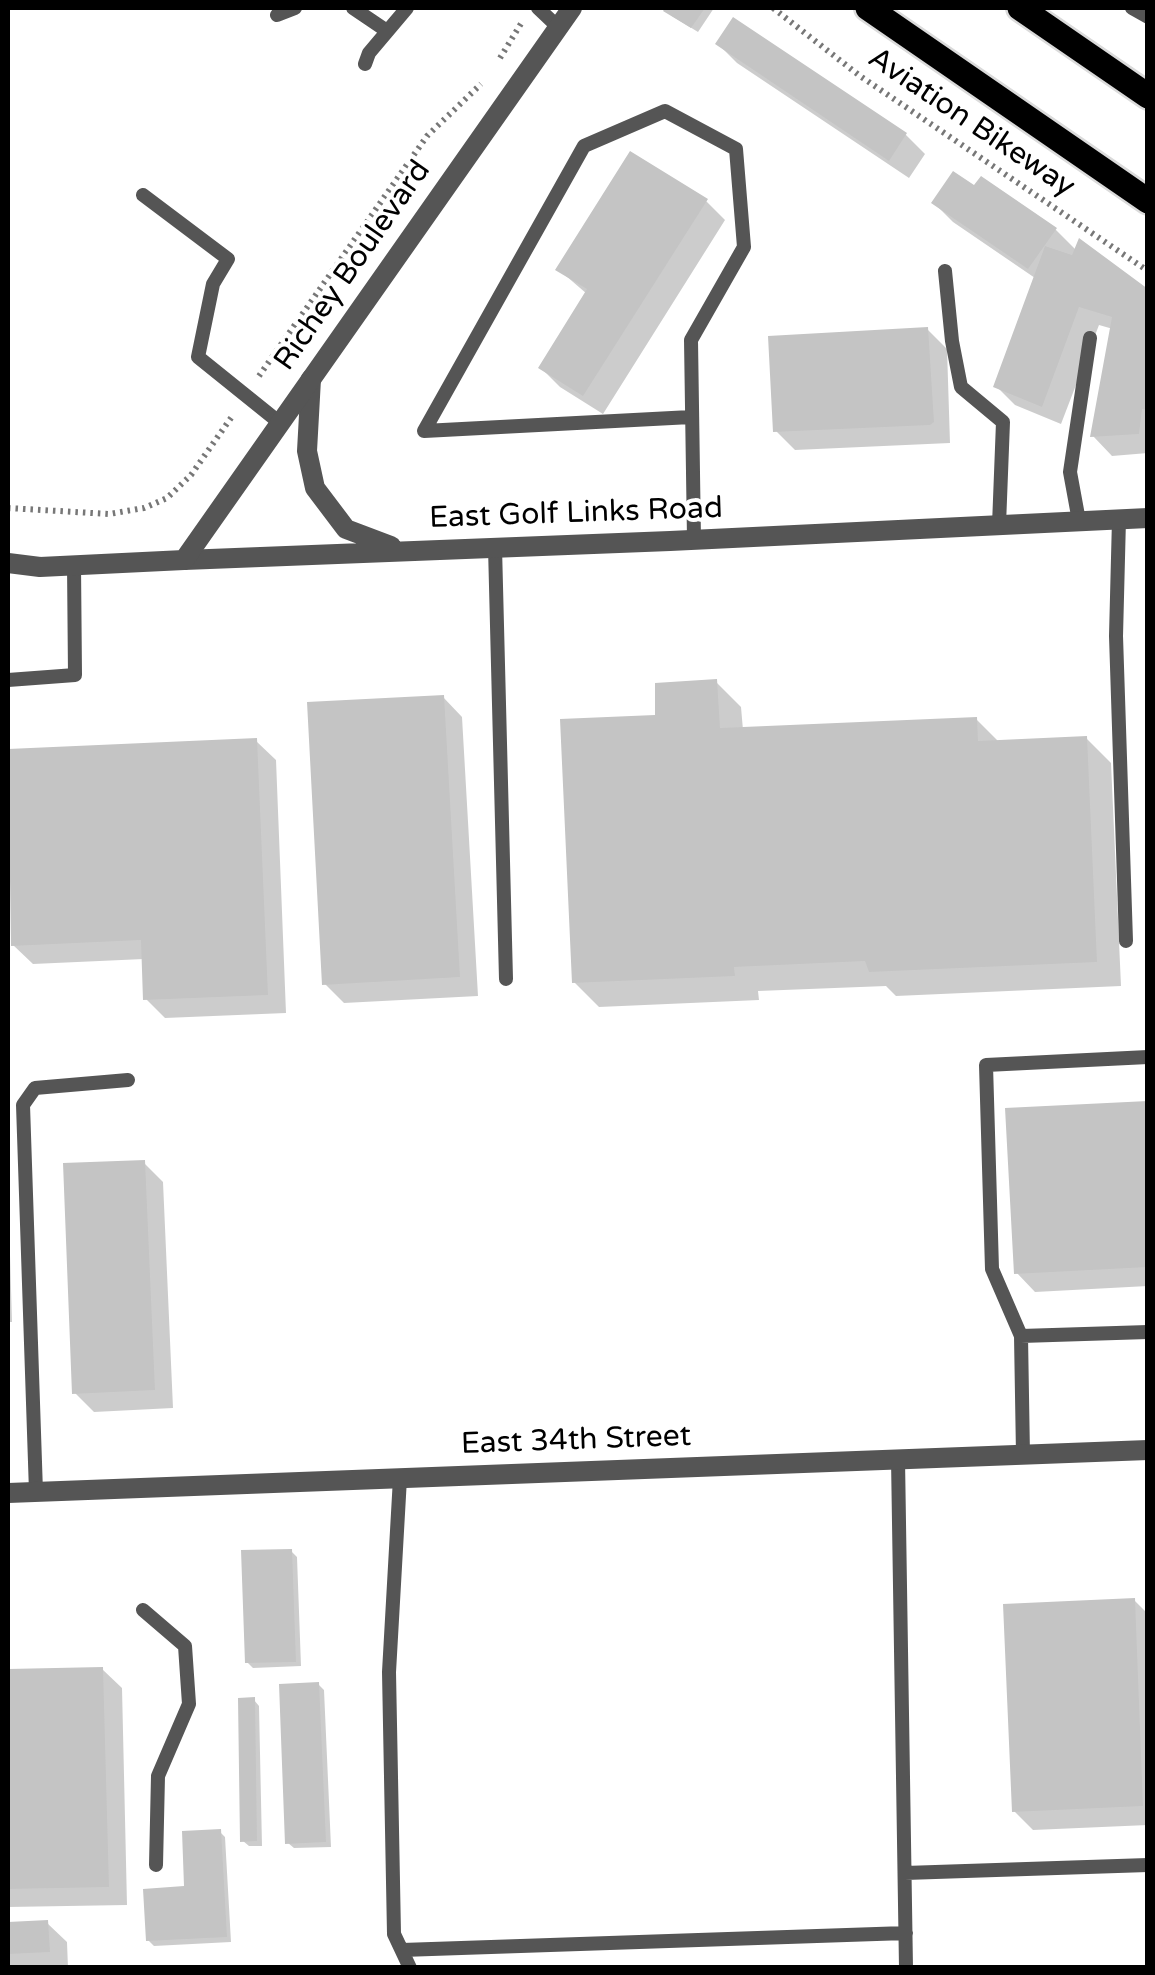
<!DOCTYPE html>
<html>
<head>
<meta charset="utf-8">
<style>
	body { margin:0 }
	#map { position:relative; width:1155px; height:1975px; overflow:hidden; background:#fff; font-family:"Varela Round",sans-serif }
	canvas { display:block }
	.frame { position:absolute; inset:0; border:10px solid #000; pointer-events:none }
</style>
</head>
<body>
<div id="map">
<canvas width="1155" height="1975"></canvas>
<div class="frame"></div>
</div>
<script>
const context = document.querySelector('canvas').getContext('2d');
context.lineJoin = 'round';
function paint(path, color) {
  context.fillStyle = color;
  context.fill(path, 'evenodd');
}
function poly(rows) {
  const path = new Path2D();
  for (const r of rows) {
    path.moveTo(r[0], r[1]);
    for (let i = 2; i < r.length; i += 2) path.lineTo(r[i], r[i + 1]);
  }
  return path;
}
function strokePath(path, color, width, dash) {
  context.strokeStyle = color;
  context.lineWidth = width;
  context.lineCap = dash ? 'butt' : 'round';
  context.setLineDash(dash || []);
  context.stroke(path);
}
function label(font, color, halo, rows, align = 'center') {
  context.font = font + ' "Varela Round",sans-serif';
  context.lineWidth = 8;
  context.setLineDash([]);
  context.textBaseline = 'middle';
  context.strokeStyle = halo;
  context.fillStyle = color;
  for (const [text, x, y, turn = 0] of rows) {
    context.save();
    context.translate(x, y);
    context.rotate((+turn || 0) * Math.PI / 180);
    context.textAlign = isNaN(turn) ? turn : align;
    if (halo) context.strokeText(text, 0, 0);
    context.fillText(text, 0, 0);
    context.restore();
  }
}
const shadow = poly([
	[668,8,714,8,698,32,672,16,666,10],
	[718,44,906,135,925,154,909,178,737,63],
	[706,201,725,220,603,414,560,387,541,368,587,294,558,269],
	[934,203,1056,230,1076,250,1148,292,1148,453,1112,456,1093,436,1113,329,1099,325,1061,424,1015,405,996,386,1035,278,953,222],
	[928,330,947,349,950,443,795,450,776,431],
	[716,682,741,707,743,730,976,719,999,742,1086,738,1111,763,1121,986,896,996,886,986,758,991,759,1000,599,1007,574,982,658,717],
	[443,697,462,717,478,996,344,1003,325,984],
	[256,741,276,760,286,1013,165,1018,146,999,144,959,33,964,13,945,8,747,12,752],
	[1148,1104,1148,1286,1035,1292,1016,1272],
	[144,1163,163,1182,173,1408,94,1412,75,1393],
	[8,1187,12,1322,8,1322],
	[291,1551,297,1557,301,1666,253,1668,247,1662],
	[1134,1600,1148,1614,1148,1825,1033,1830,1014,1811],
	[102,1669,122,1688,127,1905,8,1907,8,1671],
	[318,1684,324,1690,331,1847,294,1848,288,1843],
	[254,1700,259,1706,262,1846,249,1846,243,1841],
	[220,1832,225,1837,231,1942,154,1946,148,1940,187,1889],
	[47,1923,67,1942,68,1968,8,1968,8,1925]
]);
const building = poly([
	[665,8,705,8,691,28,663,11],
	[733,17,907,133,889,161,715,44],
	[630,151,708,199,583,396,538,368,587,289,555,270],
	[953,171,974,185,981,176,1057,228,1028,269,931,203],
	[1079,238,1148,289,1148,410,1142,409,1139,434,1090,437,1112,317,1079,307,1042,407,993,387,1045,246,1072,255],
	[928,327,934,422,930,425,773,432,768,336],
	[717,679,720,728,977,717,978,741,1087,736,1097,962,869,972,865,961,734,967,735,976,572,983,560,719,655,715,655,683],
	[444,695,460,977,322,985,307,702],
	[257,738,268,995,143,1000,141,940,11,946,8,749],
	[1148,1101,1148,1267,1014,1274,1005,1108],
	[145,1160,155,1390,72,1394,63,1163],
	[292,1549,296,1662,245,1663,241,1550],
	[1135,1598,1143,1806,1012,1812,1003,1604],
	[103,1667,109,1887,8,1889,8,1669],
	[319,1682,326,1842,285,1844,279,1684],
	[255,1697,257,1841,240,1842,238,1698],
	[221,1829,227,1937,146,1941,143,1889,184,1886,182,1831],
	[48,1920,50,1952,8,1954,8,1922]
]);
const path = poly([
	[773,8,860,76,1148,271],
	[500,58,522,22],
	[259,376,427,136,481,84],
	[8,508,109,514,144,508,167,498,191,475,233,415]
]);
const service = poly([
	[353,8,387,31],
	[538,8,558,27],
	[1132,8,1148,17],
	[277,15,295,8],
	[365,64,369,53,407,8],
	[143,195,228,259,213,284,198,357,280,423],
	[945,271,952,341,961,387,1003,422,999,525],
	[691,417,424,431,584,146,665,111,736,149,744,247,691,340,694,539],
	[1119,519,1116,636,1126,941],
	[1079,521,1070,472,1090,338],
	[495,547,506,979],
	[8,680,75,675,74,565],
	[1021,1336,1148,1332],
	[1023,1455,1021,1336,992,1269,986,1065,1148,1057],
	[898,1459,906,1968],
	[400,1478,389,1672,394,1934,410,1968],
	[36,1492,23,1105,35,1088,128,1080],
	[143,1610,185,1646,189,1704,158,1776,156,1865],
	[905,1873,1148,1865],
	[402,1950,906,1933]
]);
const minor = poly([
	[311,379,307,451,315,488,346,529,391,546],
	[184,560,670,541,1148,518]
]);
const tertiary = poly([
	[8,563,40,567,184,560,572,8],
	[8,1493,1148,1450]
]);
const primary = poly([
	[868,8,1148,201],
	[1020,8,1148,96]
]);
const streetNames = [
	["Aviation Bikeway",971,123,34],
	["Richey Boulevard",353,266,-55],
	["East Golf Links Road",576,514,-2],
	["East 34th Street",576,1441,-2]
];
paint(shadow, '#0003');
paint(building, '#c4c4c4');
strokePath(primary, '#dbdbdb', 30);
strokePath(path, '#777', 6, [2.5, 5]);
strokePath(service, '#555', 14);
strokePath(minor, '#555', 20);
strokePath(tertiary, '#555', 20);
strokePath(primary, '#000', 25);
label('30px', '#000', '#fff', streetNames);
</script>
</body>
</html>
